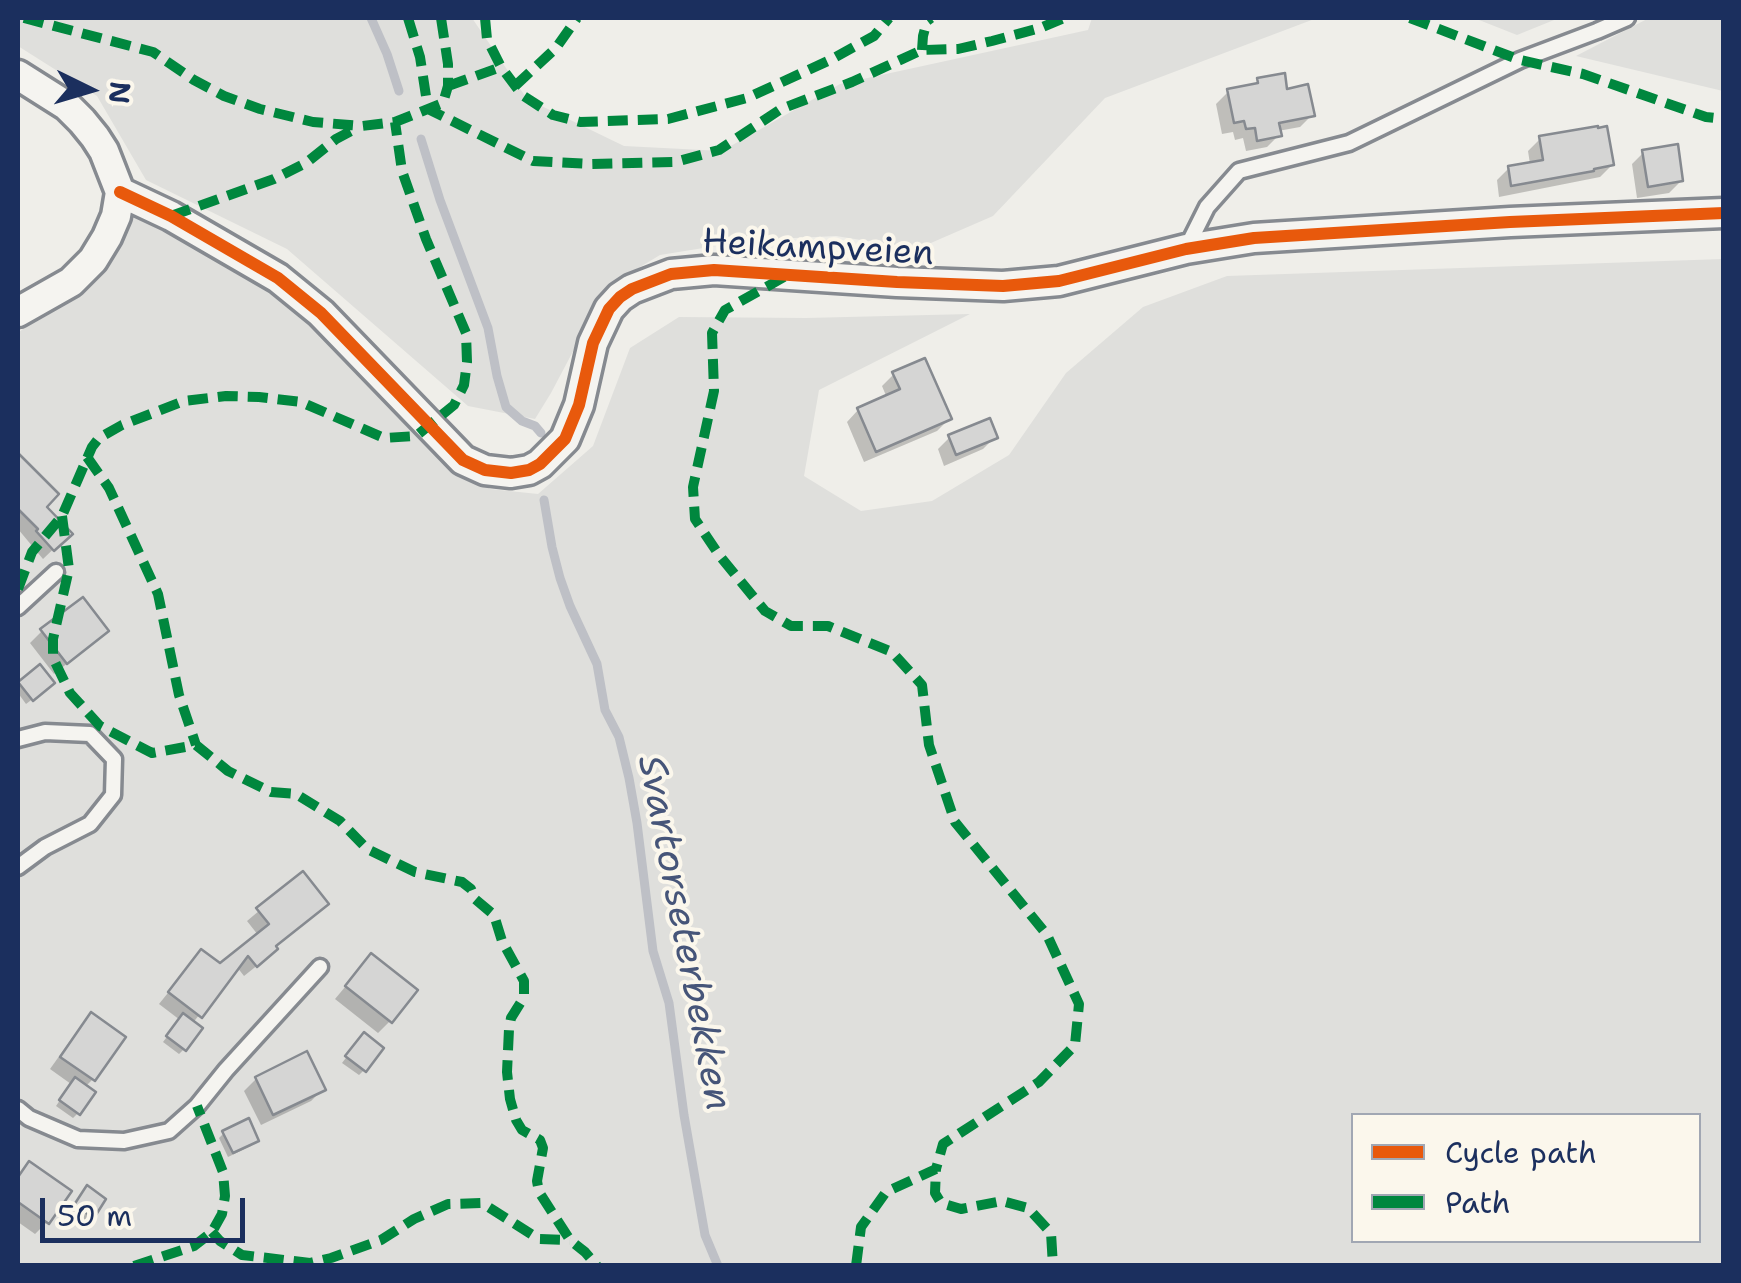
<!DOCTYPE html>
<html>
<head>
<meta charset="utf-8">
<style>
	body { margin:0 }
	#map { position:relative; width:1741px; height:1283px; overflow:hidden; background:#efeee9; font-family:"Shantell Sans",sans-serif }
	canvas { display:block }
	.frame { position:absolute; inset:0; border:20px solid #1b2f5e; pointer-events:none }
	.legend { position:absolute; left:1351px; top:1113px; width:350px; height:130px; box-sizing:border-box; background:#fbf7ec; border:2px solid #a1a7b3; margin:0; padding:12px 18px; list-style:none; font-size:30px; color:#1b2f5e }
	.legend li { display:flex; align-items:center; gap:20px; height:50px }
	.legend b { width:50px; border:2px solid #a1a7b3 }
	.north { position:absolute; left:40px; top:40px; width:100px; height:100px; -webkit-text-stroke:8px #fbf7ec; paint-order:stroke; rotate:95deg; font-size:28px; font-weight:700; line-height:40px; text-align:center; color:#1b2f5e }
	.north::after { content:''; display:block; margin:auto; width:35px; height:45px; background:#1b2f5e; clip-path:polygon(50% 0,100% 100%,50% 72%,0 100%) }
	.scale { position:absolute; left:40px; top:1198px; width:205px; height:45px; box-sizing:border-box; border:5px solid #1b2f5e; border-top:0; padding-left:12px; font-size:30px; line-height:35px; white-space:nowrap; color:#1b2f5e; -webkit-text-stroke:8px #fbf7ec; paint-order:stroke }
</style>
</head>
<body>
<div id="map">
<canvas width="1741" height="1283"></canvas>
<div class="frame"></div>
<ul class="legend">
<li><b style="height:12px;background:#e8590c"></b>Cycle path</li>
<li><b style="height:12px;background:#00873e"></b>Path</li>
</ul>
<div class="north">N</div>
<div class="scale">50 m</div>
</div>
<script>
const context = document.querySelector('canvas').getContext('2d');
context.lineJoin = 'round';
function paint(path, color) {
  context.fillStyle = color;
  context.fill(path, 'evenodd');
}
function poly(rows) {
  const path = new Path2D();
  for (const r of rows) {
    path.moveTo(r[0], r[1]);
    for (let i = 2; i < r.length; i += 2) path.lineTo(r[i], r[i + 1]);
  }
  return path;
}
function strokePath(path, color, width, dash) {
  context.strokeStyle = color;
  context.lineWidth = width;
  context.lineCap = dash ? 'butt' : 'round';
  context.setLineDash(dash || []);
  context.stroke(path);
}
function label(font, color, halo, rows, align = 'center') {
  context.font = font + ' "Shantell Sans",sans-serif';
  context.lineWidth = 8;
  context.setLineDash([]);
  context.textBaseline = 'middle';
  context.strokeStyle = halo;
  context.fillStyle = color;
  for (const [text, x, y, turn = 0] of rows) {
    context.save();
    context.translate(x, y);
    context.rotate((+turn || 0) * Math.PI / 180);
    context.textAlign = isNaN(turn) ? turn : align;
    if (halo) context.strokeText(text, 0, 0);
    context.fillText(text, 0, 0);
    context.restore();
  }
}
const green = poly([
	[18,18,472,18,527,99,624,146,722,151,840,84,1088,30,1092,18,1317,18,1105,98,993,216,917,249,836,236,753,240,660,255,607,287,551,393,535,419,468,406,287,249,146,180,97,96,18,46],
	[1474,18,1559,18,1517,35],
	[1649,18,1723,18,1723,91,1576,56],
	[135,216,300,308,490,489,538,494,593,446,630,348,679,317,806,318,970,314,819,390,804,476,861,511,932,501,1009,455,1066,373,1143,307,1227,276,1723,259,1723,1265,18,1266,18,333,112,257],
	[1354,1116,1698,1116,1698,1240,1354,1240]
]);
const shadow = poly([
	[1258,81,1285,91,1312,115,1300,127,1278,131,1279,135,1267,147,1246,151,1243,138,1235,140,1233,132,1222,134,1216,104,1228,92,1252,87],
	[1540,139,1612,165,1600,177,1499,197,1497,180,1509,168,1530,164,1528,151],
	[1644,152,1681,181,1669,193,1637,198,1632,164],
	[894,374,949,419,937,431,864,462,847,422,858,410,887,398,882,386],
	[950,437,995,437,983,449,944,466,938,449],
	[22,461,44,507,69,534,43,559,18,529,18,466],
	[42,631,94,642,54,674,30,643],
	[40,667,47,688,26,704,18,693,18,685],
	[303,874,274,947,264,960,244,976,237,967,192,1024,184,1049,179,1054,163,1042,180,1020,159,1004,201,952,220,967,258,935,247,921],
	[371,956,390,1021,378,1033,335,999],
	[91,1016,93,1079,85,1087,78,1113,73,1118,56,1106,71,1084,50,1069,80,1027],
	[359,1041,364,1070,359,1075,342,1063],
	[256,1079,323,1089,311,1101,261,1125,244,1091],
	[224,1133,256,1140,251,1146,228,1157,219,1138],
	[29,1164,47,1222,35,1234,18,1222,18,1176],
	[82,1194,92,1216,87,1222,70,1211]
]);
const stream = poly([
	[371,18,387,54,399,91],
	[421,139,440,200,488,328,497,376,506,407,522,421,535,426,541,433],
	[544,500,552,547,560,578,570,606,597,664,605,710,619,737,629,778,637,823,653,951,669,1003,684,1115,705,1235,718,1266]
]);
const building = poly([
	[1285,73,1287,89,1308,84,1315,116,1279,123,1282,136,1257,141,1255,128,1246,129,1244,121,1234,123,1227,89,1258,83,1257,78,1285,73],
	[1598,126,1598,128,1607,126,1614,165,1594,169,1594,171,1511,186,1508,166,1543,160,1539,136,1598,126],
	[1678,144,1683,181,1648,187,1642,150,1678,144],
	[925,358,952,419,876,452,857,408,900,389,892,372,925,358],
	[990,418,998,438,956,455,948,435,990,418],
	[18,453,59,494,47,507,73,534,54,551,36,531,38,529,18,509,18,453],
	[83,597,109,631,67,664,40,629,83,597],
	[40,664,55,683,33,701,18,682,40,664],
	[303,871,329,904,276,946,278,949,257,967,248,956,202,1018,168,992,201,949,220,963,269,924,256,908,303,871],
	[371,953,418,990,392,1023,345,986,371,953],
	[91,1012,126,1037,95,1081,60,1057,91,1012],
	[183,1013,203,1028,186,1051,166,1036,183,1013],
	[364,1032,384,1048,366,1072,345,1056,364,1032],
	[307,1051,326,1090,273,1115,255,1077,307,1051],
	[75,1077,96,1092,80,1115,59,1100,75,1077],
	[249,1118,259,1141,233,1153,222,1131,249,1118],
	[29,1161,72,1191,49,1224,18,1202,18,1177,29,1161],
	[87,1185,106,1199,94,1218,74,1205,87,1185]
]);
const lane = poly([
	[1186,249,1207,207,1239,171,1349,143,1520,60,1597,31,1627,18],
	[18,607,56,572],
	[18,739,45,732,90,734,114,759,113,795,90,824,45,847,18,867],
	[18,1109,29,1118,78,1139,124,1141,169,1131,197,1106,226,1070,320,967]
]);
const street = poly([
	[18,75,67,106,82,121,95,137,104,151,120,192,116,216,107,237,93,260,71,282,18,312],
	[120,192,171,216,278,278,321,313,463,460,485,470,511,473,529,470,540,464,565,439,579,405,593,343,609,309,620,297,632,289,671,274,714,270,897,282,1003,286,1059,281,1186,249,1254,238,1510,222,1724,213]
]);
const quiet = poly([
	[24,18,153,52,194,80,224,96,260,109,313,122,362,126,395,122,443,103,448,86,448,64,441,18],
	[408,18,420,57,428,109,533,161,592,164,675,162,719,150,781,109,852,82,922,50,958,49,992,41,1040,28,1064,18],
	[485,18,487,39,501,67,522,95,553,115,580,122,668,119,747,98,830,60,874,36,889,18],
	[1410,18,1520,60,1583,74,1706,117,1724,119],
	[922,50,923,36,927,21,931,18],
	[448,86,501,67],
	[515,86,556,48,577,18],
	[171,216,274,179,306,163,336,139,359,127],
	[784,277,725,310,712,333,714,391,693,487,695,519,719,555,765,611,791,626,828,626,892,652,922,685,929,745,955,822,1047,935,1079,1004,1075,1045,1039,1082,943,1144,936,1169],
	[87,457,109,488,158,594,179,695,196,745],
	[62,516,69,569,53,639,53,658,70,693,100,726,152,753,196,745,228,771,271,792,296,794,340,821,367,849,415,872,462,882,471,889,475,899,494,915,502,941,524,981,524,997,511,1018,509,1029,507,1072,510,1099,516,1120,522,1130,540,1140,543,1148,537,1181,539,1192,570,1240,585,1252,597,1266],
	[18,589,32,552,62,516,92,447,99,438,122,425,184,401,226,396,259,397,301,402,384,438,416,436,454,405,464,385,467,362,466,333,426,239,402,171,395,122],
	[212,1232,220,1241,242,1255,310,1263,331,1258,381,1240,414,1219,448,1204,482,1203,539,1239,570,1240],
	[134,1266,194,1246,212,1232,222,1214,225,1196,223,1172,197,1106],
	[856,1266,861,1227,886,1192,936,1169,935,1193,941,1203,961,1209,1002,1201,1028,1208,1051,1233,1053,1266]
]);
const cycleway = poly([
	[120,192,171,216,278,278,321,313,463,460,485,470,511,473,529,470,540,464,565,439,579,405,593,343,609,309,620,297,632,289,671,274,714,270,897,282,1003,286,1059,281,1186,249,1254,238,1510,222,1724,213]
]);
const streetNames = [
	["Heikampveien",818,249,3]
];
const waterNames = [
	["Svartorseterbekken",683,933,79]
];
paint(green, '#dfdfdc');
paint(shadow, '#0003');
strokePath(stream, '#bec0c6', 9);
paint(building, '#d5d5d4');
strokePath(building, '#868a90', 2.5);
strokePath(lane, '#868a90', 21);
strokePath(street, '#868a90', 35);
strokePath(lane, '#f5f4f0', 14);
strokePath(street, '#f5f4f0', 28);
strokePath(quiet, '#00873e', 10, [20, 10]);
strokePath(cycleway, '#e8590c', 12);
label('35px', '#1b2f5e', '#fbf7ec', streetNames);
label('italic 38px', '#465579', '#fbf7ec', waterNames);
</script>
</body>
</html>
